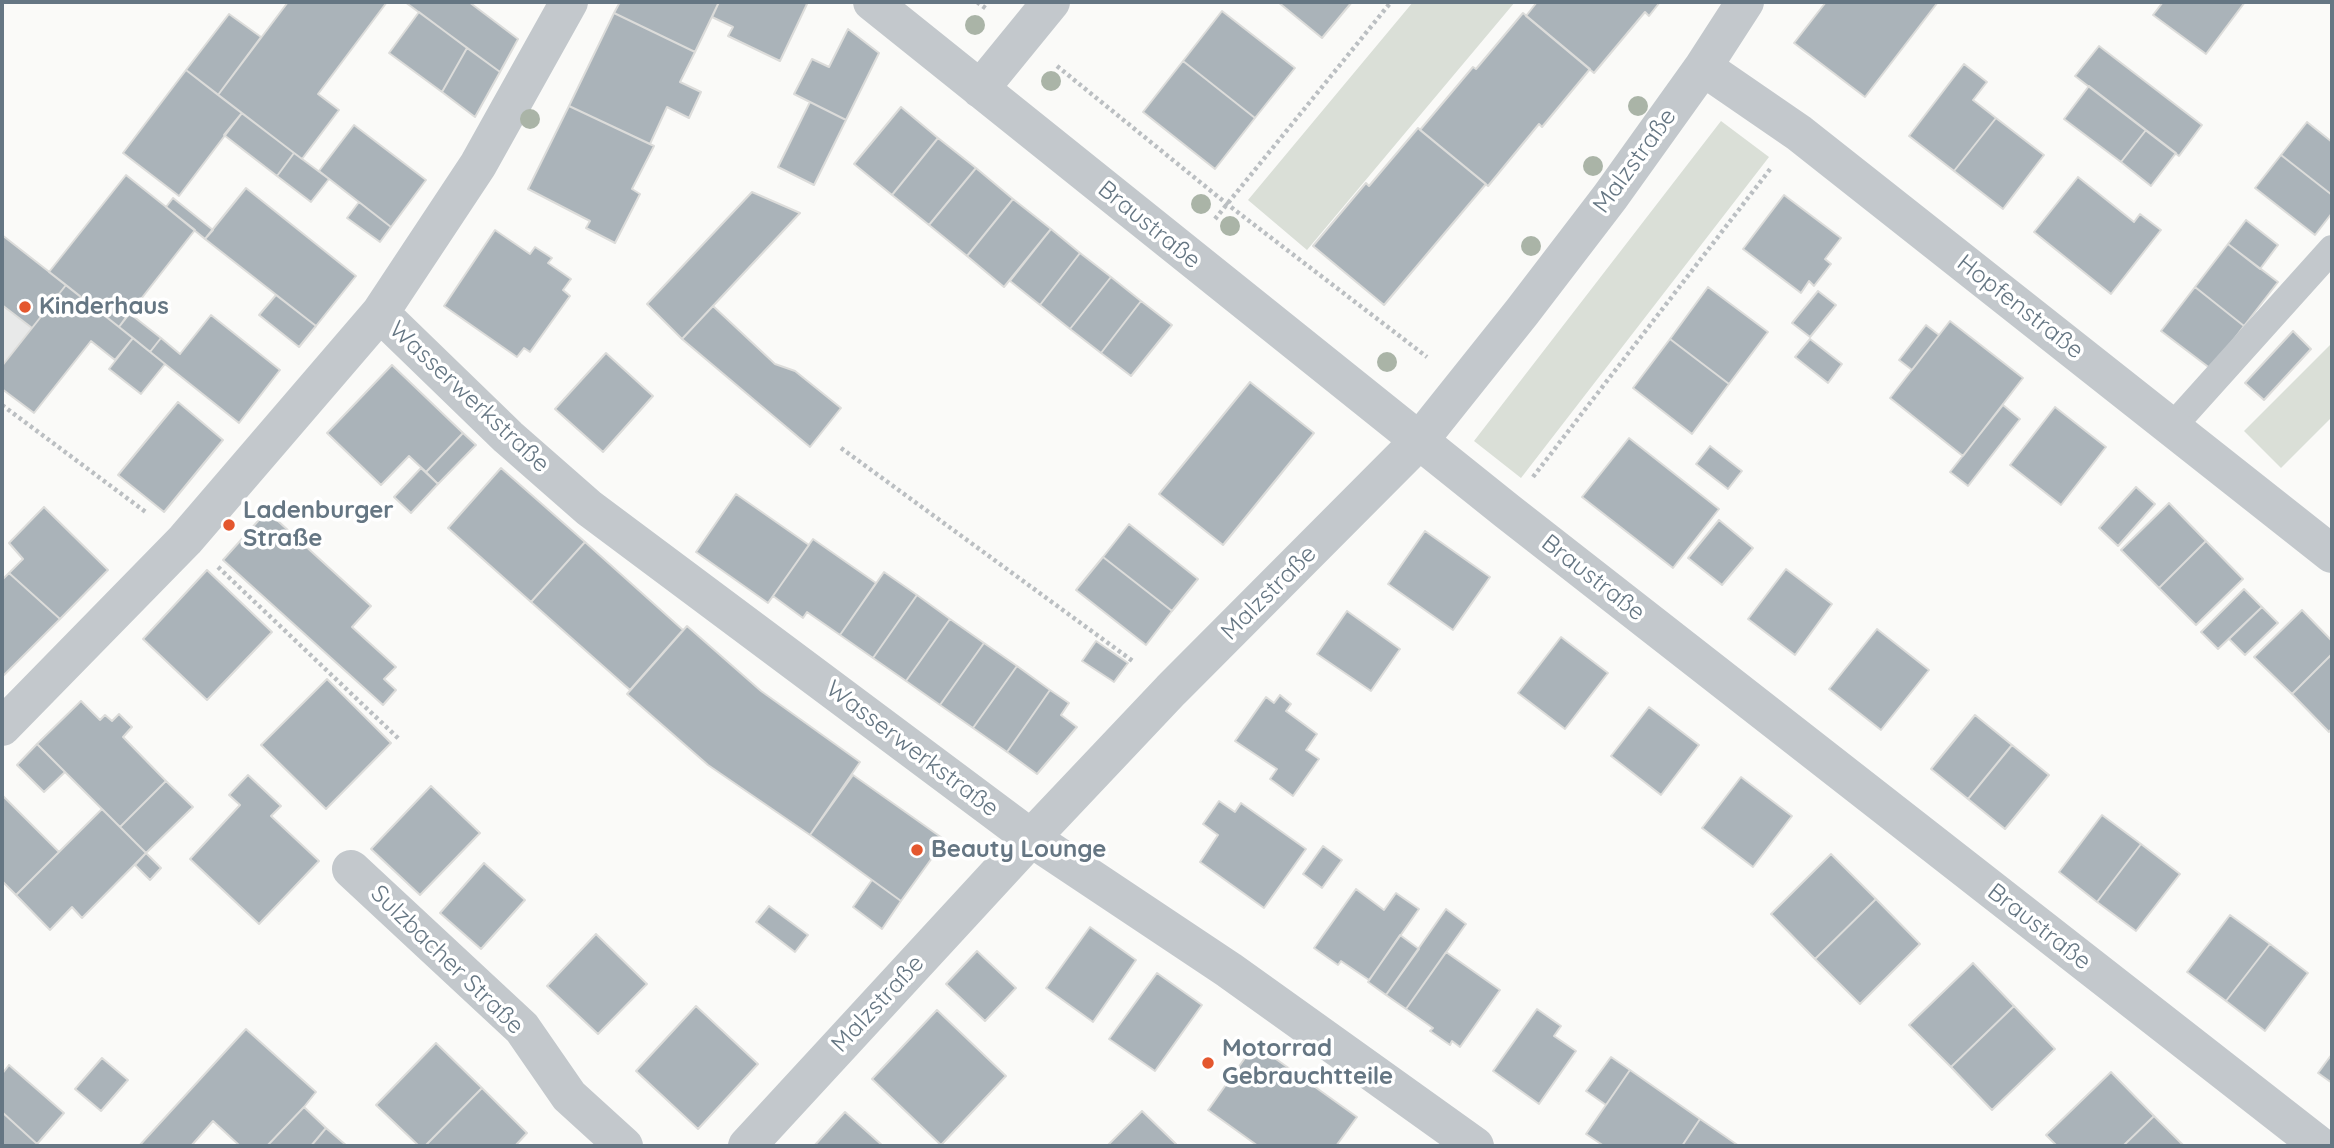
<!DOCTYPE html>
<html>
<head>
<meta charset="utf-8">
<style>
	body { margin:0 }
	#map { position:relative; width:2334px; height:1148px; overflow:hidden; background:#fafaf8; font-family:Quicksand,sans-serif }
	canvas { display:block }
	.frame { position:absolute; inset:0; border:4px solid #657683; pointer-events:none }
</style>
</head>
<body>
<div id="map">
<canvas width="2334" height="1148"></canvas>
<div class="frame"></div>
</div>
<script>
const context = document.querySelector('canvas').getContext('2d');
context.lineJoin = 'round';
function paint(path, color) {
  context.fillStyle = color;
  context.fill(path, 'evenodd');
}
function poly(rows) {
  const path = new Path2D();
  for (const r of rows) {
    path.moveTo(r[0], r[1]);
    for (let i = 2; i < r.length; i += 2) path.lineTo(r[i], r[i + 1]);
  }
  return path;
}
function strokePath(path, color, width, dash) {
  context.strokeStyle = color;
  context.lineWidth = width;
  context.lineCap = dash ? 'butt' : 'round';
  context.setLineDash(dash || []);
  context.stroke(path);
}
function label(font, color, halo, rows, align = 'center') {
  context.font = font + ' Quicksand,sans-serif';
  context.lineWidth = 7;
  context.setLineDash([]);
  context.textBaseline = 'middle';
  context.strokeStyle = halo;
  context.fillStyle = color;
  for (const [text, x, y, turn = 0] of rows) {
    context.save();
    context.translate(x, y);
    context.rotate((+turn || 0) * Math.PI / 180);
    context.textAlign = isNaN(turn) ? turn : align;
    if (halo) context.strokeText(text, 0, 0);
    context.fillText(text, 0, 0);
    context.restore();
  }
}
const built = poly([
	[2,235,66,285,2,365]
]);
const green = poly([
	[1413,2,1515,2,1307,250,1248,200],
	[1721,121,1769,157,1521,478,1474,441],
	[2332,343,2332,417,2281,468,2244,431]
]);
const building = poly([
	[288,2,387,2,318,94,339,110,302,159,218,95,288,2],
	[405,2,469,2,518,39,500,72,405,2],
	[620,2,719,2,695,52,614,13,620,2],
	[719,2,803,2,807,4,780,61,728,36,733,27,712,17,719,2],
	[1278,2,1352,2,1322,38,1278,2],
	[1537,2,1660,2,1649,16,1645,12,1594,73,1526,16,1537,2],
	[1826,2,1938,2,1865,97,1794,43,1826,2],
	[2163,2,2245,2,2206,54,2153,15,2163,2],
	[1222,11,1295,68,1255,118,1183,61,1222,11],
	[419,12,467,48,442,92,389,53,419,12],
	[614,13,695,52,680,82,701,92,689,118,667,107,650,144,569,106,614,13],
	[1523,13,1590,69,1542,127,1539,124,1488,186,1420,130,1473,67,1476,69,1523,13],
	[229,14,261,37,218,95,186,70,229,14],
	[848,29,879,53,846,120,794,94,812,59,829,67,848,29],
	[2099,46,2202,125,2179,156,2075,76,2099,46],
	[467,48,500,72,475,117,442,92,467,48],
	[1183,61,1255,118,1215,169,1143,112,1183,61],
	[1964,64,1987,82,1973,100,1996,118,1954,171,1909,136,1964,64],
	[186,70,242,113,179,196,123,153,186,70],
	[2089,86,2146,130,2121,162,2064,119,2089,86],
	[810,102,846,120,814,185,778,167,810,102],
	[569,106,654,146,632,189,640,194,615,243,586,228,590,221,528,189,569,106],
	[901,107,938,138,892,195,854,164,901,107],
	[242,113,294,153,277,176,224,135,242,113],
	[1996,118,2044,155,2003,209,1954,171,1996,118],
	[2307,122,2332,142,2332,195,2281,155,2307,122],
	[354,125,426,180,391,227,319,171,354,125],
	[1418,128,1486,184,1384,305,1313,246,1366,183,1369,186,1418,128],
	[2146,130,2176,153,2151,186,2121,162,2146,130],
	[938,138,976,168,929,225,892,195,938,138],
	[294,153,329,179,311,202,277,176,294,153],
	[2281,155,2332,195,2332,213,2315,235,2255,188,2281,155],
	[976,168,1013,199,967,256,929,225,976,168],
	[126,175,195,230,119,327,49,272,126,175],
	[2078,177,2134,222,2140,214,2161,230,2111,294,2034,232,2078,177],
	[246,188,356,276,316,326,205,239,246,188],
	[752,192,800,213,682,339,647,304,752,192],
	[1784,195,1841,238,1825,259,1831,264,1814,286,1809,281,1801,293,1743,249,1784,195],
	[173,198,213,230,205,239,166,207,173,198],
	[1013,199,1051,229,1004,287,967,256,1013,199],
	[359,202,391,227,380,242,347,218,359,202],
	[2246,220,2278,245,2260,269,2228,244,2246,220],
	[1051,229,1080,253,1040,305,1010,281,1051,229],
	[495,230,530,254,535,247,552,258,548,263,571,279,563,290,570,296,530,352,524,348,517,357,444,306,495,230],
	[2,235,66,285,32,328,2,305,2,235],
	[2228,244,2278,282,2244,326,2195,287,2228,244],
	[1080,253,1111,277,1070,329,1040,305,1080,253],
	[1111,277,1141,301,1101,353,1070,329,1111,277],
	[66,285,133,338,115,360,91,341,34,413,2,389,2,366,66,285],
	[1708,287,1768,332,1729,384,1670,339,1708,287],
	[2195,287,2244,326,2211,369,2161,331,2195,287],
	[1818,291,1836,305,1810,337,1792,323,1818,291],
	[276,295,316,326,299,347,259,315,276,295],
	[1141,301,1172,325,1131,376,1101,353,1141,301],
	[713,306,775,364,795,371,841,408,810,447,682,339,713,306],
	[129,313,161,338,150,352,119,327,129,313],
	[211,315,280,370,239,423,150,352,161,338,180,354,211,315],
	[1950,321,2023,378,1963,456,1890,398,1950,321],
	[1926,325,1939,335,1912,370,1899,360,1926,325],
	[2293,331,2311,349,2264,400,2245,383,2293,331],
	[133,338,165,364,141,394,109,369,133,338],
	[1670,339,1729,384,1692,434,1633,388,1670,339],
	[1810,339,1842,364,1828,383,1795,357,1810,339],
	[606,353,653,396,603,452,555,409,606,353],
	[392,365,463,433,426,472,409,456,381,485,327,433,392,365],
	[1250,382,1314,433,1223,545,1159,494,1250,382],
	[178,402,223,440,164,512,118,475,178,402],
	[2003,405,2020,419,1968,486,1950,472,2003,405],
	[2055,407,2106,447,2061,505,2010,465,2055,407],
	[463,433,476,445,438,484,426,472,463,433],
	[1629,438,1719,509,1673,568,1582,497,1629,438],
	[1710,446,1742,471,1728,489,1696,464,1710,446],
	[421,468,438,484,411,513,394,497,421,468],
	[501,468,585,542,531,602,448,528,501,468],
	[2136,487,2155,504,2118,546,2099,528,2136,487],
	[736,494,809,545,768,603,696,552,736,494],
	[2169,503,2206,541,2159,588,2121,550,2169,503],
	[44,507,108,570,60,619,9,573,23,559,9,543,44,507],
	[267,511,371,606,352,627,396,667,384,679,396,690,383,705,223,560,267,511],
	[1719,520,1753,548,1722,585,1688,558,1719,520],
	[1129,524,1198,579,1172,611,1103,557,1129,524],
	[1425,531,1490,577,1453,630,1388,584,1425,531],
	[813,539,876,583,840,635,807,612,803,618,773,596,813,539],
	[2206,541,2243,579,2196,625,2159,588,2206,541],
	[585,542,683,630,630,690,531,602,585,542],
	[1103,557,1172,611,1146,645,1076,590,1103,557],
	[1786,569,1832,604,1795,655,1748,619,1786,569],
	[207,570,272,632,207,700,143,639,207,570],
	[884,572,917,595,873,658,840,635,884,572],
	[9,573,60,619,2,677,2,580,9,573],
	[2244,589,2262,607,2218,649,2201,632,2244,589],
	[917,595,950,619,906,681,873,658,917,595],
	[2262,607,2278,623,2245,655,2229,639,2262,607],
	[2302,610,2332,641,2332,654,2292,694,2254,657,2302,610],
	[1347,611,1400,649,1371,691,1317,654,1347,611],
	[950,619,984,643,940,705,906,681,950,619],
	[687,626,761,691,860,762,810,835,708,765,627,694,687,626],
	[1877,629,1929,670,1881,730,1829,689,1877,629],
	[1561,637,1608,673,1565,729,1518,693,1561,637],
	[1096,641,1128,663,1114,682,1082,661,1096,641],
	[984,643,1017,666,973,728,940,705,984,643],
	[2332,654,2332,728,2329,732,2292,694,2332,654],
	[1017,666,1050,690,1007,752,973,728,1017,666],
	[327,679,391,743,326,809,261,745,327,679],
	[1050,690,1069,703,1061,715,1077,727,1037,774,1007,752,1050,690],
	[1280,695,1291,704,1286,711,1317,734,1306,750,1319,759,1293,796,1270,779,1277,769,1235,741,1266,697,1274,703,1280,695],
	[81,701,100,720,105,715,112,721,119,714,132,727,123,737,166,781,120,827,37,744,81,701],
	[1649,707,1699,745,1661,795,1611,756,1649,707],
	[1975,715,2012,745,1968,799,1931,769,1975,715],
	[37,744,65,772,44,792,17,765,37,744],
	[2012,745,2049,775,2005,829,1968,799,2012,745],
	[248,775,281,806,271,816,319,861,259,924,190,859,240,805,229,795,248,775],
	[853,775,945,840,901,901,810,835,853,775],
	[1741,777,1792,816,1753,867,1702,828,1741,777],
	[166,781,193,807,146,853,120,827,166,781],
	[431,786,480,833,420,895,371,849,431,786],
	[2,795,59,852,16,895,2,881,2,795],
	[1219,801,1235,812,1241,803,1306,849,1264,908,1200,862,1218,835,1203,824,1219,801],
	[102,809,146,853,82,918,72,907,50,930,16,895,102,809],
	[2102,815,2141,844,2097,902,2059,872,2102,815],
	[2141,844,2180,874,2136,931,2097,902,2141,844],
	[1323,846,1342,860,1322,888,1303,874,1323,846],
	[146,853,161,868,150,880,135,865,146,853],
	[1831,854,1876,899,1815,959,1771,914,1831,854],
	[484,863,525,900,481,949,440,913,484,863],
	[872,880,901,901,882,929,853,907,872,880],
	[1356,889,1384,910,1396,893,1419,909,1369,980,1341,961,1338,965,1314,948,1356,889],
	[1876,899,1920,944,1860,1004,1815,959,1876,899],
	[769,906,808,935,795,952,756,922,769,906],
	[1446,909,1466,924,1406,1009,1386,995,1446,909],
	[2230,915,2270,944,2226,1001,2187,972,2230,915],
	[1090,927,1136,960,1093,1022,1046,988,1090,927],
	[596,934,647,984,598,1034,547,986,596,934],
	[1400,935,1419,949,1386,995,1368,982,1400,935],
	[2270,944,2308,973,2265,1031,2226,1001,2270,944],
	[977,951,1016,988,985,1021,946,984,977,951],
	[1446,952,1500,990,1460,1047,1452,1041,1450,1045,1430,1031,1433,1028,1406,1009,1446,952],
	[1973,963,2014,1006,1951,1067,1909,1025,1973,963],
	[1157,973,1202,1005,1155,1071,1109,1039,1157,973],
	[696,1006,758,1064,698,1129,636,1071,696,1006],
	[2014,1006,2055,1049,1992,1110,1951,1067,2014,1006],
	[1537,1009,1561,1026,1554,1036,1576,1051,1539,1104,1493,1071,1537,1009],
	[937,1010,1006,1076,941,1145,872,1079,937,1010],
	[246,1029,316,1092,304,1107,267,1146,240,1146,213,1121,191,1146,139,1146,246,1029],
	[436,1043,482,1088,425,1146,419,1146,376,1105,436,1043],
	[1255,1044,1357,1117,1336,1146,1258,1146,1208,1110,1255,1044],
	[2332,1054,2332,1083,2318,1073,2332,1054],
	[1611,1057,1630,1070,1606,1105,1586,1091,1611,1057],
	[102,1058,128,1080,101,1111,75,1089,102,1058],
	[9,1065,64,1113,37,1144,2,1112,2,1074,9,1065],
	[1630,1070,1700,1119,1682,1146,1604,1146,1586,1134,1630,1070],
	[2111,1072,2154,1116,2123,1146,2057,1146,2046,1135,2111,1072],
	[482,1088,527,1133,515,1146,425,1146,482,1088],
	[304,1107,326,1128,311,1146,267,1146,304,1107],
	[1142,1111,1176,1144,1174,1146,1107,1146,1142,1111],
	[2,1112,37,1144,35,1146,2,1146,2,1112],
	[845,1112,883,1146,814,1146,845,1112],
	[2154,1116,2184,1146,2123,1146,2154,1116],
	[1700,1119,1739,1146,1682,1146,1700,1119],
	[326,1128,347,1146,311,1146,326,1128]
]);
const path = poly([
	[977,2,988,10],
	[1057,66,1227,204,1427,357],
	[1215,219,1391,2],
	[2,405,147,513],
	[841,448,1134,662],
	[1533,477,1771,168],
	[218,567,400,740]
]);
const lane = poly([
	[2172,427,2332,249]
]);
const street = poly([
	[872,2,1507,511,2320,1146],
	[1703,67,1799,133,2332,554],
	[980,89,1051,2],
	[380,313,508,437,589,508,1031,838,1229,970,1475,1146],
	[2,727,185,540,380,313,478,165,569,2],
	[351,869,522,1028,569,1096,624,1146],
	[747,1146,1031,838,1171,690,1419,441,1522,312,1610,197,1703,67,1745,2]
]);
const trees = [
	[975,25],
	[1051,81],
	[1638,106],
	[530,119],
	[1593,166],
	[1201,204],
	[1230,226],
	[1531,246],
	[1387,362]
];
const markers = [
	[25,307,7,"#e4572e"],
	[229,525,7,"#e4572e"],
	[917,850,7,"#e4572e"],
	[1208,1063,7,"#e4572e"]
];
const streetNames = [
	["Malzstraße",1635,161,-54],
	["Braustraße",1149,225,39],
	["Hopfenstraße",2020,307,38],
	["Wasserwerkstraße",469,397,43],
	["Braustraße",1593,578,38],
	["Malzstraße",1269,593,-45],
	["Wasserwerkstraße",912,749,37],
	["Braustraße",2039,927,38],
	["Sulzbacher Straße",447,960,44],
	["Malzstraße",878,1004,-47]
];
const poiNames = [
	["Kinderhaus",39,307],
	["Ladenburger",243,511],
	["Straße",243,539],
	["Beauty Lounge",931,850],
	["Motorrad",1222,1049],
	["Gebrauchtteile",1222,1077]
];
paint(built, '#e8e9e9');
paint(green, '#dadfd7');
paint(building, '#aab3b9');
strokePath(building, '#dcdcda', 2);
strokePath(path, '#bbbfc2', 4.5, [3.5, 3.5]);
strokePath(lane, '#c3c8cc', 28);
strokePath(street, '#c3c8cc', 38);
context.fillStyle = '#aab4a7';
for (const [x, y] of trees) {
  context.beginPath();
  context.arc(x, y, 10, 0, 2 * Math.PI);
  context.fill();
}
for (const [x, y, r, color] of markers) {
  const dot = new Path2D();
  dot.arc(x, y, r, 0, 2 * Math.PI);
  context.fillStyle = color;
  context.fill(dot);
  strokePath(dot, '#fff', 2.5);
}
label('24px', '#657683', '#fff', streetNames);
label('bold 24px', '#657683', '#fff', poiNames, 'left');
</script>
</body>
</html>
